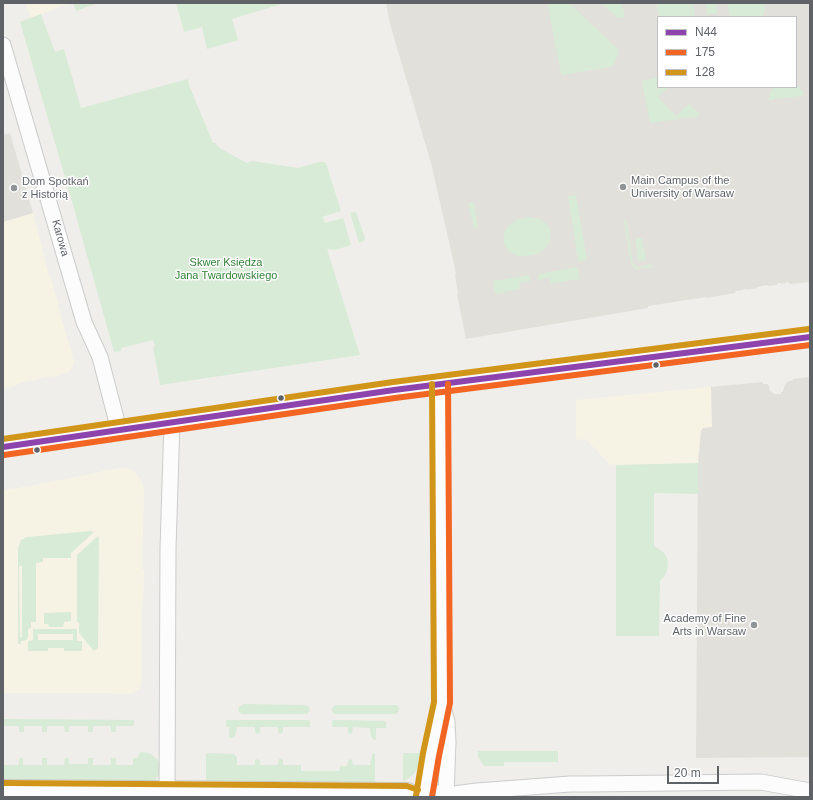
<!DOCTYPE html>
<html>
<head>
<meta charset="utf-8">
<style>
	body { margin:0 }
	#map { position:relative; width:813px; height:800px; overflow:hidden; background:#efeeea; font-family:Arial,sans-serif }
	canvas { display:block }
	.frame { position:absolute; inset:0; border:4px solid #5f6368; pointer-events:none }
	.legend { position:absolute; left:657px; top:16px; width:140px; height:72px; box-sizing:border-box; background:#fff; border:1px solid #bfc1c3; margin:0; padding:5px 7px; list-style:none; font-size:12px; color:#5f6368 }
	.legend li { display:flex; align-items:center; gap:8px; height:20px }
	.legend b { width:20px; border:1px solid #bfc1c3 }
	.scale { position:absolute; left:667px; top:766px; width:52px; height:18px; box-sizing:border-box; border:2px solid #5f6368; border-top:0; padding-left:5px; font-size:12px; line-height:14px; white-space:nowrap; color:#5f6368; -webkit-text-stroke:3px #fff; paint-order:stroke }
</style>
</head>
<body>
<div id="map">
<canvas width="813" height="800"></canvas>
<div class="frame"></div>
<ul class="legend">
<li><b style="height:5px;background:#8e44ad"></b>N44</li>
<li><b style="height:5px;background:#f26522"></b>175</li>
<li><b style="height:5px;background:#d1951a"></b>128</li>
</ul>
<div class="scale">20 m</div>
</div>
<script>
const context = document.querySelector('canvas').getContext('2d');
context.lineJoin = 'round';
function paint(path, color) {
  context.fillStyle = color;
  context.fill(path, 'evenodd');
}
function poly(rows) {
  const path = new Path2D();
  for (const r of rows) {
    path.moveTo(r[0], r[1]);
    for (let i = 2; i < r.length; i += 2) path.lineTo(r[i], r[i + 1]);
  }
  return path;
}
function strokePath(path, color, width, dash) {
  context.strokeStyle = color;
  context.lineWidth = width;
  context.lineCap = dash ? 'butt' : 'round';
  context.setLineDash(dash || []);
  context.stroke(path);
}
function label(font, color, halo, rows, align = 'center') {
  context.font = font + ' Arial,sans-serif';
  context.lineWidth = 3;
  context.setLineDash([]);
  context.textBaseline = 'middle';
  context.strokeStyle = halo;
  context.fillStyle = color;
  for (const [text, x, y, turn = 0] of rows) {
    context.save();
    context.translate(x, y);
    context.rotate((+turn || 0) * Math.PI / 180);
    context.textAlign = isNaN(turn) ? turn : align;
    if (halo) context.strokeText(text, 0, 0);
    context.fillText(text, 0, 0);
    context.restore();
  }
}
const commercial = poly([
	[25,3,71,3,31,18],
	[33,213,50,278,51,278,68,342,70,346,72,354,72,355,74,363,70,371,66,373,60,374,60,375,53,377,52,376,16,384,16,386,3,389,3,222],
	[711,387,712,427,703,428,701,431,698,463,616,465,609,464,586,439,576,440,576,400],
	[119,468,130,469,133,470,140,478,143,485,143,488,144,488,142,569,144,570,143,602,142,602,142,680,140,688,135,692,128,694,110,694,110,693,7,693,3,694,3,490,13,488,13,489,101,472,102,471]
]);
const education = poly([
	[386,3,810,3,810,282,790,284,788,282,786,282,786,283,782,284,782,283,777,283,777,285,767,286,767,285,757,287,757,288,747,290,747,289,745,289,738,291,738,290,735,292,735,293,706,298,706,297,648,306,648,308,466,339,457,294,458,294,455,275,456,275,454,264,431,163,390,24],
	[658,17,796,17,796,87,658,87],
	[10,133,33,213,3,222,3,135],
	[810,377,810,757,696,758,698,463,701,431,703,428,712,427,711,387,763,382,763,384,767,384,769,386,770,391,771,391,772,393,774,393,774,394,781,394,781,392,783,392,783,390,784,389,784,386,787,382,793,380,793,379]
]);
const green = poly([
	[73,3,98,3,76,11],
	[176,3,285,3,232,19,238,40,207,49,202,27,184,32],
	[550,3,569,3,619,50,614,66,563,75,561,74,549,12,548,7],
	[601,3,622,3,625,17,618,18],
	[656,3,693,3,695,17,659,17],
	[705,3,716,3,717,13,707,15],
	[727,3,764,3,765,8,763,17,730,17],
	[41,14,55,52,64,49,81,108,188,79,189,85,213,143,215,143,221,149,247,163,252,161,298,168,319,162,323,162,326,163,341,211,322,217,323,217,325,223,343,218,351,245,335,250,327,249,360,355,160,385,153,347,155,347,153,340,121,348,121,351,114,352,71,198,20,22],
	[658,77,658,87,668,87,658,97,676,116,689,104,700,114,699,116,650,123,642,81],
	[796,84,803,92,804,95,801,96,768,100,773,87,796,87],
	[576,195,587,260,578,261,568,196],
	[474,202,478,228,474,229,468,203],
	[356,212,365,238,364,241,359,243,350,213],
	[528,217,540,219,547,224,550,230,551,234,550,240,545,249,537,254,527,256,518,256,508,251,505,246,504,243,504,233,507,227,515,221,519,219],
	[626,219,633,263,636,266,640,267,652,264,653,267,635,269,631,264,624,220],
	[642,238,646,260,638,261,635,239],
	[577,267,580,281,579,281,578,279,551,284,550,278,539,280,538,274],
	[529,275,530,281,519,283,520,289,495,294,493,281],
	[698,463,698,494,654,493,654,546,659,549,664,553,667,558,668,565,667,571,664,577,660,581,659,636,616,636,616,465],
	[90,531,94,532,71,553,71,558,43,558,43,562,36,563,36,622,31,622,31,628,28,629,28,638,27,638,27,640,21,641,21,644,18,644,18,548,21,540,27,537],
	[19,566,22,566,22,637,20,637],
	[98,536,99,539,98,648,94,651,79,633,79,622,77,622,77,555],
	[71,612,71,621,64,622,63,627,49,627,48,624,44,624,44,613],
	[33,629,77,629,77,641,82,641,82,651,64,651,64,648,48,648,48,651,28,651,28,641,33,640],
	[38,634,73,634,73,640,38,640],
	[244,704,305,705,309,707,310,710,307,714,242,714,239,712,238,708,240,706],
	[335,705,397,705,398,706,399,709,398,712,396,714,335,714,332,712,332,708],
	[3,719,134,720,134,726,116,726,116,732,111,732,111,726,93,726,93,732,88,732,88,726,69,726,69,732,65,732,64,726,47,726,47,732,42,732,42,726,24,726,24,732,19,732,19,726,3,726],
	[226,720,308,720,310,721,310,727,283,727,283,732,281,734,278,732,278,727,260,727,260,733,257,734,255,732,255,727,237,727,236,733,235,736,232,738,229,738,229,727,226,727],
	[333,720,386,721,386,728,376,728,376,740,374,740,371,737,370,728,353,727,352,733,349,734,348,732,348,727,332,727,332,722],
	[478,751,558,751,558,762,504,762,504,766,484,766,478,757],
	[141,752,149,753,151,754,157,759,159,763,160,770,159,774,155,780,152,782,3,783,3,765,19,765,19,758,23,758,23,765,42,765,42,758,47,758,47,765,64,765,65,758,69,758,69,764,88,764,88,758,93,758,93,765,111,765,111,758,116,758,116,765,133,765,133,758,138,758,139,754],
	[206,753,233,754,235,755,237,758,237,765,255,765,255,760,257,759,260,761,260,765,278,765,279,759,281,759,283,760,283,765,301,765,301,771,339,771,340,766,347,766,349,759,352,760,353,765,370,765,372,755,373,753,375,753,375,784,206,784],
	[403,753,422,753,422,755,417,769,413,775,403,782]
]);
const street = poly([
	[3,45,84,322,100,357,119,430],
	[3,447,394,390,810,337],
	[442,703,447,722,448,742,446,795,477,791,570,784,586,784,761,782,810,791],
	[167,792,168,548,172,422],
	[424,797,431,755,442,703,440,384]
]);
const secondary = poly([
	[3,791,407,794,415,797],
	[438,797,446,795,446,797]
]);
const bus1 = poly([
	[3,447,394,390,810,337]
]);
const bus2 = poly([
	[4,455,395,398,810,345],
	[432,797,439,756,450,703,448,384]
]);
const bus3 = poly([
	[3,439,393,382,809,329],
	[3,783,407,786,418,790],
	[416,796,423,753,434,702,432,384]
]);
const markers = [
	[623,187,4,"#919496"],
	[14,188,4,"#919496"],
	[656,365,3.5,"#5f6368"],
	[281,398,3.5,"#5f6368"],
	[37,450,3.5,"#5f6368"],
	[754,625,4,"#919496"]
];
const poiNames = [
	["Main Campus of the",631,181],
	["University of Warsaw",631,194],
	["Dom Spotkań",22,182],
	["z Historią",22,195],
	["Academy of Fine",746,619,"right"],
	["Arts in Warsaw",746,632,"right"]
];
const streetNames = [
	["Karowa",60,238,74]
];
const parkNames = [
	["Skwer Księdza",226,263],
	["Jana Twardowskiego",226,276]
];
paint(commercial, '#f7f3e4');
paint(education, '#e2e0da');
paint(green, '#d8ebd6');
strokePath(street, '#cbcccc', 17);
strokePath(secondary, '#cacacb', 24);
strokePath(street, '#fdfcfc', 15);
strokePath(secondary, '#fdfcfc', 22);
strokePath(bus1, '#8e44ad', 6);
strokePath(bus2, '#f26522', 6);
strokePath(bus3, '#d1951a', 6);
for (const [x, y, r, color] of markers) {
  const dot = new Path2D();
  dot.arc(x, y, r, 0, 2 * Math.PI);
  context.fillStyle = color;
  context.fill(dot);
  strokePath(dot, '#fff', 1.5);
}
label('11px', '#5f6368', '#fff', poiNames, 'left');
label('11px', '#5f6368', '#fff', streetNames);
label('11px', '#348238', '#fff', parkNames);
</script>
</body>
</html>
